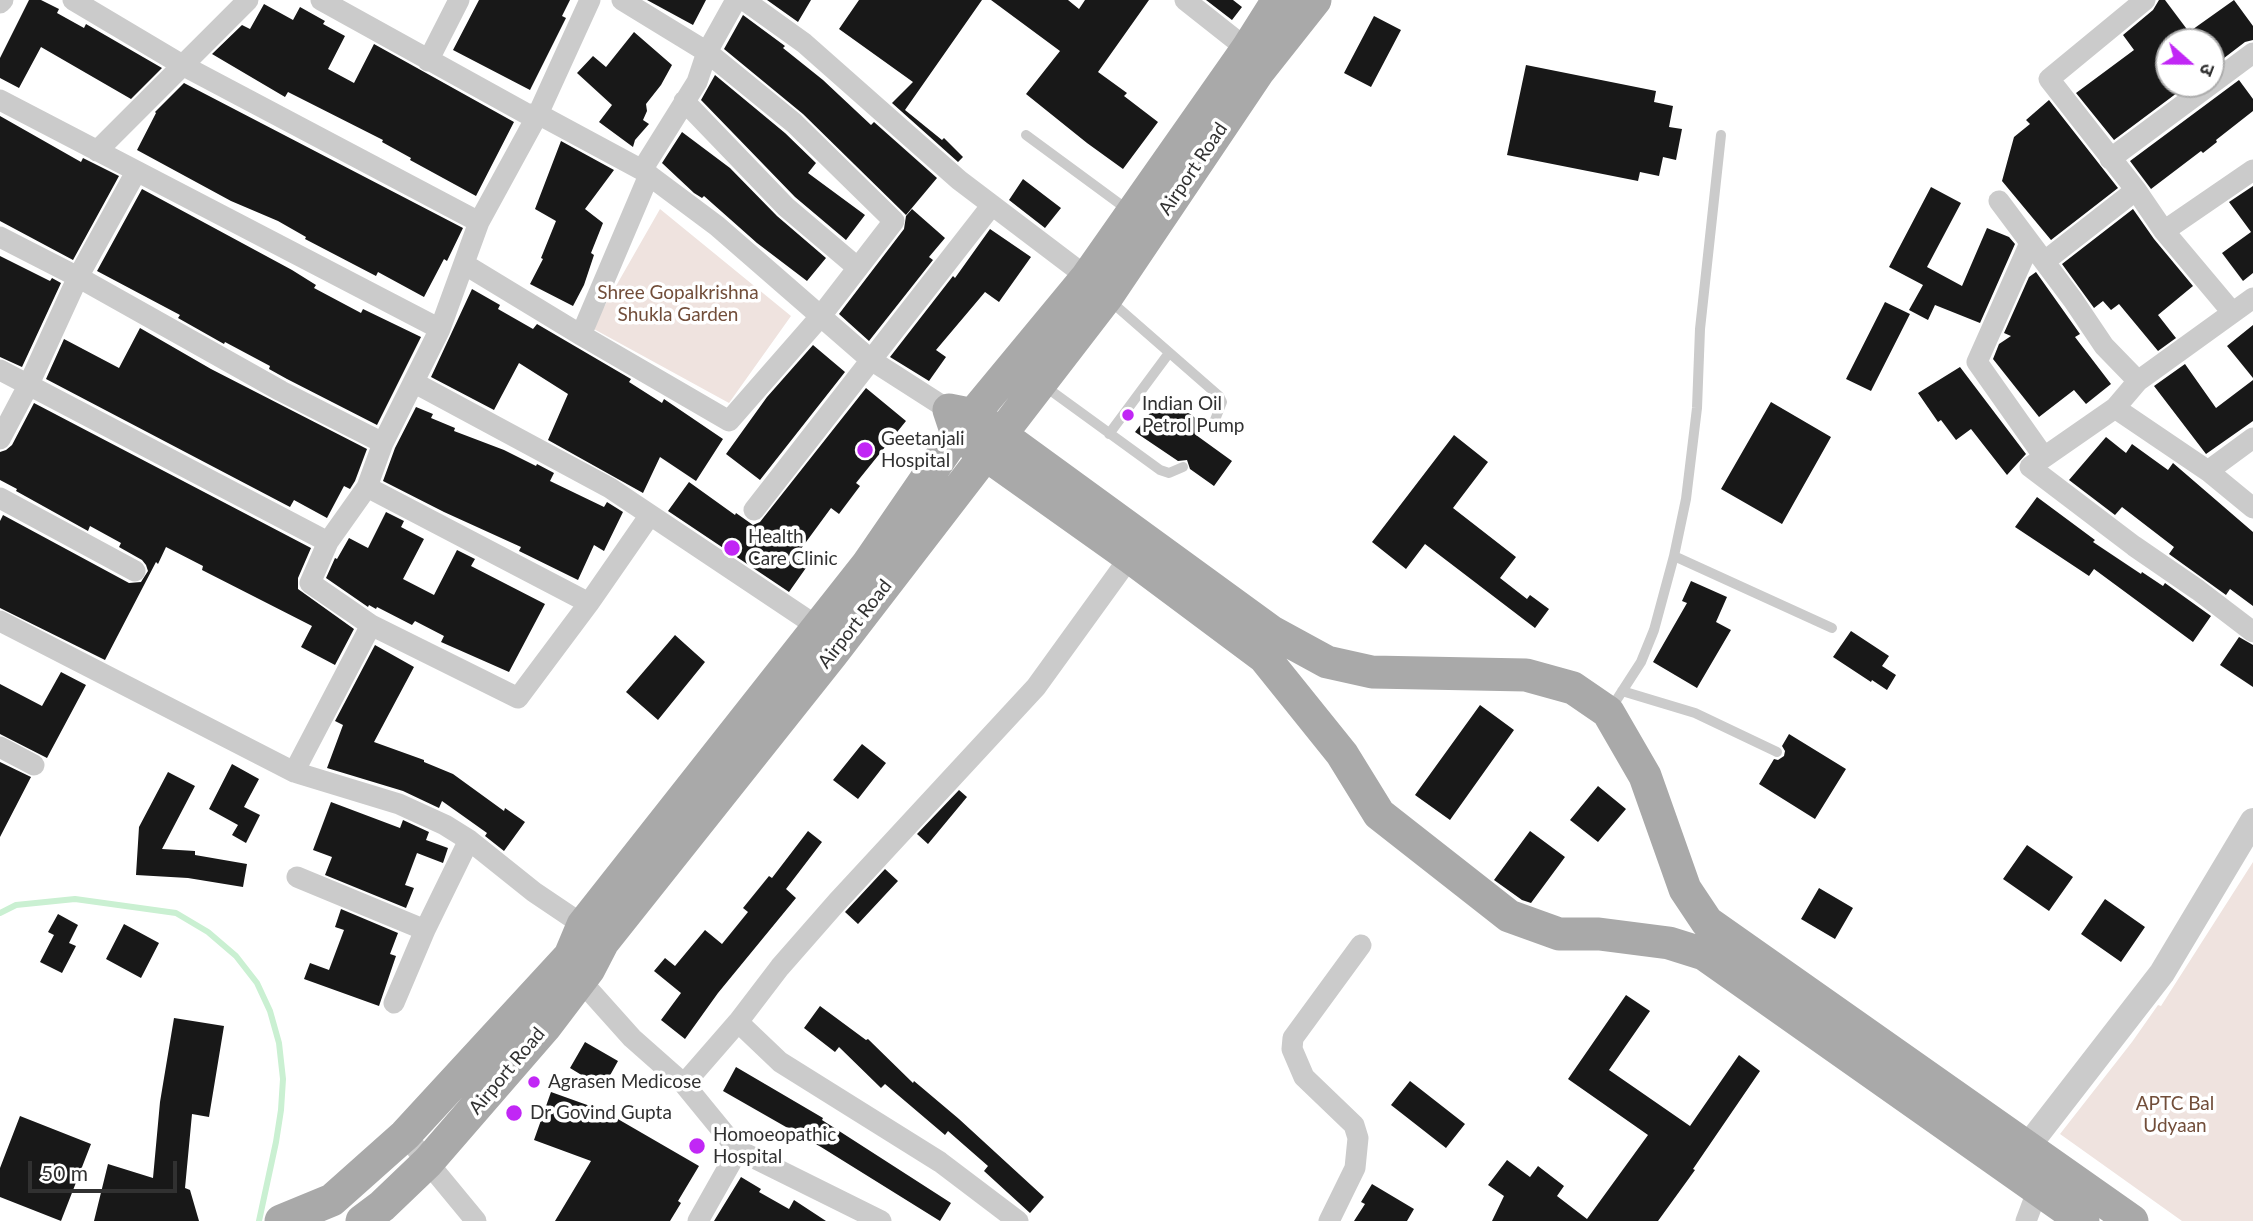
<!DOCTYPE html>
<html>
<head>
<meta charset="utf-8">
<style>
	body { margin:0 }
	#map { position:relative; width:2253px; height:1221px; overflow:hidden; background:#fff; font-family:Lato,"Noto Sans Devanagari",sans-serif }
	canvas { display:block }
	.north { position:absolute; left:2155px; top:28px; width:70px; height:70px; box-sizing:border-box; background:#fff; border:2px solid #adadad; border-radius:50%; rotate:111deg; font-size:19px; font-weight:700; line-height:28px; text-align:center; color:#313131 }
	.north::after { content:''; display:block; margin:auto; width:24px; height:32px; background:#c127f5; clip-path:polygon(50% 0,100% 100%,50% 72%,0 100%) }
	.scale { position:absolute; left:28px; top:1161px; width:149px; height:32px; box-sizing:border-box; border:4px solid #313131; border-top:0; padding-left:9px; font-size:21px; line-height:24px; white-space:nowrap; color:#313131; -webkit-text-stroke:5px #fff; paint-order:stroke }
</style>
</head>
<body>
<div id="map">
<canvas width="2253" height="1221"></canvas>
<div class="north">उ</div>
<div class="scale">50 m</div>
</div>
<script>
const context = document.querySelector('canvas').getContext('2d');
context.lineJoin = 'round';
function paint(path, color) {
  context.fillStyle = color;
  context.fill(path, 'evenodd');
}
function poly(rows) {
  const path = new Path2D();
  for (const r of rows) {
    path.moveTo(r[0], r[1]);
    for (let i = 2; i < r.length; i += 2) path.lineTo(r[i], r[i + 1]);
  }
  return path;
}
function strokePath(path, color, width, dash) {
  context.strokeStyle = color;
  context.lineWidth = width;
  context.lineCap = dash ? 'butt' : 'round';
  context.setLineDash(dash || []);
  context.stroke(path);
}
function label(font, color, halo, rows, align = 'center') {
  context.font = font + ' Lato,sans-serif';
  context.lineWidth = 7;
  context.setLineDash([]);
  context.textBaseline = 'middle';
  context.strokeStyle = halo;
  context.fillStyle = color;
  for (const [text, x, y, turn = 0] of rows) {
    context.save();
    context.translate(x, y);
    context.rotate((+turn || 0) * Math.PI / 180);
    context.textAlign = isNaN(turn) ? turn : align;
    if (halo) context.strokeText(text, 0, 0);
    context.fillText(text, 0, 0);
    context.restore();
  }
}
const green = poly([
	[660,209,791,316,729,403,592,328],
	[2253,862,2253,1221,2182,1221,2060,1134,2132,1042,2158,1005,2161,1006]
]);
const stream = poly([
	[0,913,16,905,75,899,176,913,208,932,236,956,257,983,270,1011,279,1043,283,1079,281,1110,276,1142,259,1221]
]);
const building = poly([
	[29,0,41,0,59,9,57,13,84,28,86,24,162,68,131,99,41,47,19,88,0,78,0,58],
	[479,0,570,0,562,16,566,18,530,90,453,50],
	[647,0,706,0,693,25],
	[767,0,811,0,798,22],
	[859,0,982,0,905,110,942,140,944,138,963,157,958,162,892,103,913,82,839,29],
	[991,0,1068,0,1079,9,1085,0,1149,0,1098,72,1127,93,1124,96,1158,122,1123,169,1087,143,1026,94,1060,51],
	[1206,0,1233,0,1242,7,1232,20],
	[2159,0,2165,0,2189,32,2234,0,2253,26,2253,40,2245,42,2211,68,2211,42,2169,42,2169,84,2189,84,2114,140,2076,93,2134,50,2123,35,2153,10],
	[264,4,293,20,300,7,325,21,323,24,345,36,328,69,354,83,374,44,514,122,476,196,410,160,411,158,382,142,383,140,288,92,285,97,212,54,242,25,250,29],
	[743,15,785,46,783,48,823,80,871,125,874,122,937,178,906,215,803,114,724,49],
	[1374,16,1401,30,1371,87,1344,73],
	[634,32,672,65,661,85,646,104,647,111,643,120,649,124,635,140,633,147,599,122,612,105,577,73,593,56,606,67],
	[1526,65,1656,91,1654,102,1673,106,1669,127,1682,129,1676,160,1663,157,1659,176,1640,172,1638,181,1507,155],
	[715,75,785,133,816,163,808,173,865,215,846,240,795,197,701,100],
	[2239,80,2253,99,2253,111,2216,140,2217,142,2203,153,2201,151,2151,189,2130,161],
	[184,83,463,228,447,261,444,259,424,297,378,272,376,276,305,239,306,237,278,221,231,201,137,150,156,113,155,112],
	[2049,100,2118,188,2051,240,2002,181,2014,137,2030,124,2026,120],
	[0,116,81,162,83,158,119,176,73,260,0,221],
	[682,132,730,168,777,216,826,258,807,281,757,243,704,196,702,198,694,193,662,163],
	[561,141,614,170,585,209,603,223,591,253,594,255,584,285,573,306,530,284,543,259,541,258,556,221,535,209],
	[1023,179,1061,208,1045,228,1009,200],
	[2253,186,2253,273,2243,281,2222,253,2251,232,2229,202],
	[1931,187,1961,203,1927,267,1962,286,1987,228,2009,237,2015,244,1980,323,1935,305,1928,320,1909,310,1923,285,1889,267],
	[142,189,292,270,316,285,314,288,361,313,363,309,421,337,377,425,287,379,269,369,270,366,225,342,224,344,178,318,180,315,97,271],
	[912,209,945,238,929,257,933,260,869,341,839,314,904,229,906,216],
	[2133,209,2154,239,2193,286,2158,315,2176,338,2158,351,2119,304,2111,310,2103,301,2094,308,2062,264],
	[990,229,1031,257,999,302,985,292,936,350,946,357,929,381,890,357,953,276,955,278],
	[0,256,50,281,52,278,61,283,22,367,0,357],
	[2036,272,2080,334,2075,337,2111,384,2086,404,2074,390,2039,417,1993,359,1999,344,2011,336,2004,333,2029,277],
	[472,289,500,305,498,309,533,329,537,324,631,379,629,382,662,403,664,399,723,439,696,481,660,457,643,493,548,440,568,394,519,363,494,410,431,377],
	[1885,302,1910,314,1871,391,1846,379],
	[2253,325,2253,378,2227,346],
	[140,328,211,369,367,449,355,481,350,489,344,486,327,518,294,500,290,507,46,379,64,339,119,368],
	[813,345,845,372,760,480,726,454,767,397],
	[2185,364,2216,408,2253,380,2253,421,2206,454,2154,386],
	[1960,367,2026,454,2007,475,1971,429,1956,440,1941,420,1938,422,1918,393],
	[866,388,906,421,856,483,860,486,839,514,831,508,795,557,808,565,789,592,668,511,689,482,735,515,736,513,753,525,760,522],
	[1165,394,1204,425,1196,435,1232,461,1214,486,1190,469,1187,460,1178,461,1135,432],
	[1771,402,1831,437,1782,524,1721,489],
	[34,403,311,548,298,578,298,589,354,629,335,665,301,647,312,626,202,570,203,566,166,547,158,564,156,562,105,660,0,608,0,521,3,515,129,583,141,582,148,571,146,565,142,560,119,547,121,543,90,526,88,531,16,491,17,489,0,480,0,452,6,450,12,445],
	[416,407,433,414,431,418,455,428,454,431,504,450,536,466,537,464,554,473,550,481,604,507,607,502,623,512,604,551,594,545,578,580,519,551,521,547,444,512,383,481,395,448],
	[1454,435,1488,462,1453,508,1516,557,1500,578,1527,599,1530,595,1549,609,1535,628,1425,544,1406,569,1372,542],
	[2106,437,2126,453,2132,444,2168,470,2173,463,2253,532,2253,606,2230,589,2226,595,2169,554,2174,547,2122,507,2115,515,2069,480],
	[2037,497,2095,540,2093,542,2141,574,2142,572,2163,586,2165,583,2211,616,2193,642,2094,569,2089,576,2015,527],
	[386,512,404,521,401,527,424,539,403,579,434,595,457,550,475,559,471,566,545,604,509,672,441,642,444,636,415,621,412,625,377,607,376,609,369,605,368,607,326,578,335,558,337,559,349,538,368,548],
	[1691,581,1727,597,1716,622,1731,630,1697,688,1653,662,1687,603,1682,601],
	[1851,631,1889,656,1882,666,1896,675,1887,690,1872,680,1871,682,1833,657],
	[675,635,705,662,658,720,626,692],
	[2239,637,2253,645,2253,687,2220,665],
	[375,645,414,667,374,742,424,760,424,762,453,774,504,811,505,808,525,822,504,851,485,836,487,833,442,801,439,808,403,791,327,768,343,725,335,721],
	[61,672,86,685,47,758,0,734,0,684,42,706],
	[1480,705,1514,730,1450,820,1415,795],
	[1789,734,1846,769,1815,819,1759,784,1774,759,1778,760,1784,756,1785,751,1782,746],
	[862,744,886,763,858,799,833,780],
	[0,762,31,777,0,837],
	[232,764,259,779,244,807,260,815,246,843,232,835,238,825,209,809],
	[168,772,195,786,162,849,195,851,195,855,247,864,243,887,188,878,136,875,139,827],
	[1598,786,1626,809,1598,842,1570,820],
	[959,790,967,797,928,844,917,834],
	[331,802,400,828,403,820,429,832,426,840,448,848,443,863,417,853,405,885,414,888,406,908,325,875,332,857,313,850],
	[808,831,822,842,786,889,796,898,718,993,685,1039,661,1020,681,993,654,971,665,958,675,966,705,930,722,944,748,912,743,908,769,876,772,878],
	[1530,831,1565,857,1531,903,1522,900,1494,880],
	[2027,845,2073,877,2049,911,2003,879],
	[885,869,898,881,858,924,845,912],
	[1819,888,1853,908,1835,939,1801,919],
	[2105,899,2145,927,2121,962,2081,934],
	[341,909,398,933,390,954,396,956,379,1006,304,979,310,963,329,970,344,930,335,927],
	[58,914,78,925,69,943,76,946,62,973,40,962,54,935,48,932],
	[124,924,159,943,141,978,106,959],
	[1626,995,1650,1011,1609,1070,1690,1126,1739,1055,1760,1071,1693,1169,1695,1170,1658,1221,1492,1221,1504,1196,1488,1185,1507,1160,1530,1177,1538,1166,1564,1186,1557,1196,1587,1219,1648,1135,1568,1079],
	[820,1006,866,1040,868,1039,913,1083,914,1081,959,1119,1044,1197,1030,1213,984,1171,988,1166,948,1131,945,1135,885,1084,881,1088,839,1047,835,1052,804,1028],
	[174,1018,224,1026,209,1117,192,1114,185,1188,190,1190,199,1221,94,1221,108,1164,153,1178,160,1102],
	[585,1042,618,1061,603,1088,570,1068],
	[736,1067,823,1118,822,1120,951,1203,940,1221,821,1147,723,1091],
	[1410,1081,1465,1124,1446,1148,1391,1105],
	[551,1092,604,1111,699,1166,678,1201,681,1203,670,1221,555,1221,591,1161,534,1140],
	[20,1116,91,1144,61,1221,0,1197,0,1168],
	[741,1177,761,1189,759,1192,789,1209,794,1200,826,1221,714,1221],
	[1372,1184,1414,1209,1407,1221,1354,1221,1365,1204,1361,1202]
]);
const service = poly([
	[1026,135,1128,210],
	[1108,299,1219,396,1222,402,1213,425],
	[1043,385,1160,470,1169,473,1183,467],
	[1109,434,1169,353],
	[1674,556,1832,628],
	[1622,691,1695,713,1777,752],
	[1610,710,1641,662,1654,630,1674,556,1686,499,1697,408,1700,329,1721,135]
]);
const minor = poly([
	[73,0,184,66,479,222],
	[321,0,527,114,538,114,642,170,717,226,871,360,949,410],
	[590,0,538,114,479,222,440,329,383,443,367,487,328,542,310,583,371,625,518,698,589,603,650,515],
	[744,0,804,43,959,180,1087,277,1095,286],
	[1185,0,1247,49],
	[2145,0,2049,79,2136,190,2164,231,2232,312],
	[0,3,3,0],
	[428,61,459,0],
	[0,100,440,329],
	[684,101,786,207,858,268],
	[97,151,248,0],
	[2110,159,2253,53],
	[642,170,697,82,707,52,736,0],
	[1999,201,2073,300,2104,346,2138,381],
	[2164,231,2253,170],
	[0,237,78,277,281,391,383,443],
	[2030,243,1977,362,2044,457],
	[2045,261,2136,190],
	[464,264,581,335,729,421,820,317,894,221,794,123,707,52,622,0],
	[2253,298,2138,381,2115,408,2030,467,2134,546,2198,590,2253,632],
	[581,335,649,175],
	[0,370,328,542],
	[415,383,610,488,818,627],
	[2115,408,2208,471,2253,508],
	[0,439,28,386,78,277,136,172],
	[2208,471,2253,438],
	[367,487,589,603],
	[0,498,135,571],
	[754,510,992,205],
	[0,621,294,772,399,804,445,825,469,840,534,892,583,925],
	[0,747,34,765],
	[294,772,371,625],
	[297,877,425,930],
	[572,971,632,1038,684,1084,738,1150,881,1221],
	[394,1003,425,930,469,840],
	[684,1084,738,1022],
	[405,1135,476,1221],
	[698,1221,738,1150],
	[1018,1221,940,1162,780,1062,738,1022,780,967,837,902,1036,687,1130,557],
	[1329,1221,1355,1168,1358,1138,1354,1125,1304,1077,1292,1049,1293,1038,1361,945],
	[2026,1221,2038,1189]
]);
const tertiary = poly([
	[2017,1160,2162,973,2253,821]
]);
const primary = poly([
	[281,1221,332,1200,405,1135,570,956,583,925,867,565,957,434,1087,277,1247,49,1278,0],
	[362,1221,382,1206,428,1162,545,1027,589,969,603,942,832,654,1106,298,1258,72,1315,0],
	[2083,1221,1704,954,1669,943,1599,934,1559,934,1509,916,1379,814,1342,754,1264,657,1130,557,957,434,949,410,974,415,1272,632,1327,662,1372,672,1526,675,1573,688,1608,712,1645,776,1685,889,1707,922,2132,1221]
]);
const markers = [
	[1128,415,7,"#c127f5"],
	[865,450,9,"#c127f5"],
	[732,548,9,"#c127f5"],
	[534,1082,7,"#c127f5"],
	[514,1113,9,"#c127f5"],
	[697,1146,9,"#c127f5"]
];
const streetNames = [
	["Airport Road",1193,169,-56],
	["Airport Road",855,624,-52],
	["Airport Road",507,1071,-50]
];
const parkNames = [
	["Shree Gopalkrishna",678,293],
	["Shukla Garden",678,315],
	["APTC Bal",2175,1104],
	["Udyaan",2175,1126]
];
const poiNames = [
	["Indian Oil",1142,404],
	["Petrol Pump",1142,426],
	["Geetanjali",881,439],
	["Hospital",881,461],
	["Health",748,537],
	["Care Clinic",748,559],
	["Agrasen Medicose",548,1082],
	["Dr Govind Gupta",530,1113],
	["Homoeopathic",713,1135],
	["Hospital",713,1157]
];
paint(green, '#efe3df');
strokePath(stream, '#caf0d2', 6);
paint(building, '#181818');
strokePath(service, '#cbcbcb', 10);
strokePath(minor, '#cbcbcb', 21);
strokePath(tertiary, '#cbcbcb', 26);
strokePath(primary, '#a9a9a9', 33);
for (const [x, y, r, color] of markers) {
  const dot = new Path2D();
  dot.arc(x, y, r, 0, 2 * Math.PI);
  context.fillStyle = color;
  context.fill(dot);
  strokePath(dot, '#fff', 2.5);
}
label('19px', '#313131', '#fff', streetNames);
label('19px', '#724e3a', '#fff', parkNames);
label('19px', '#313131', '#fff', poiNames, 'left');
</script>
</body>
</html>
